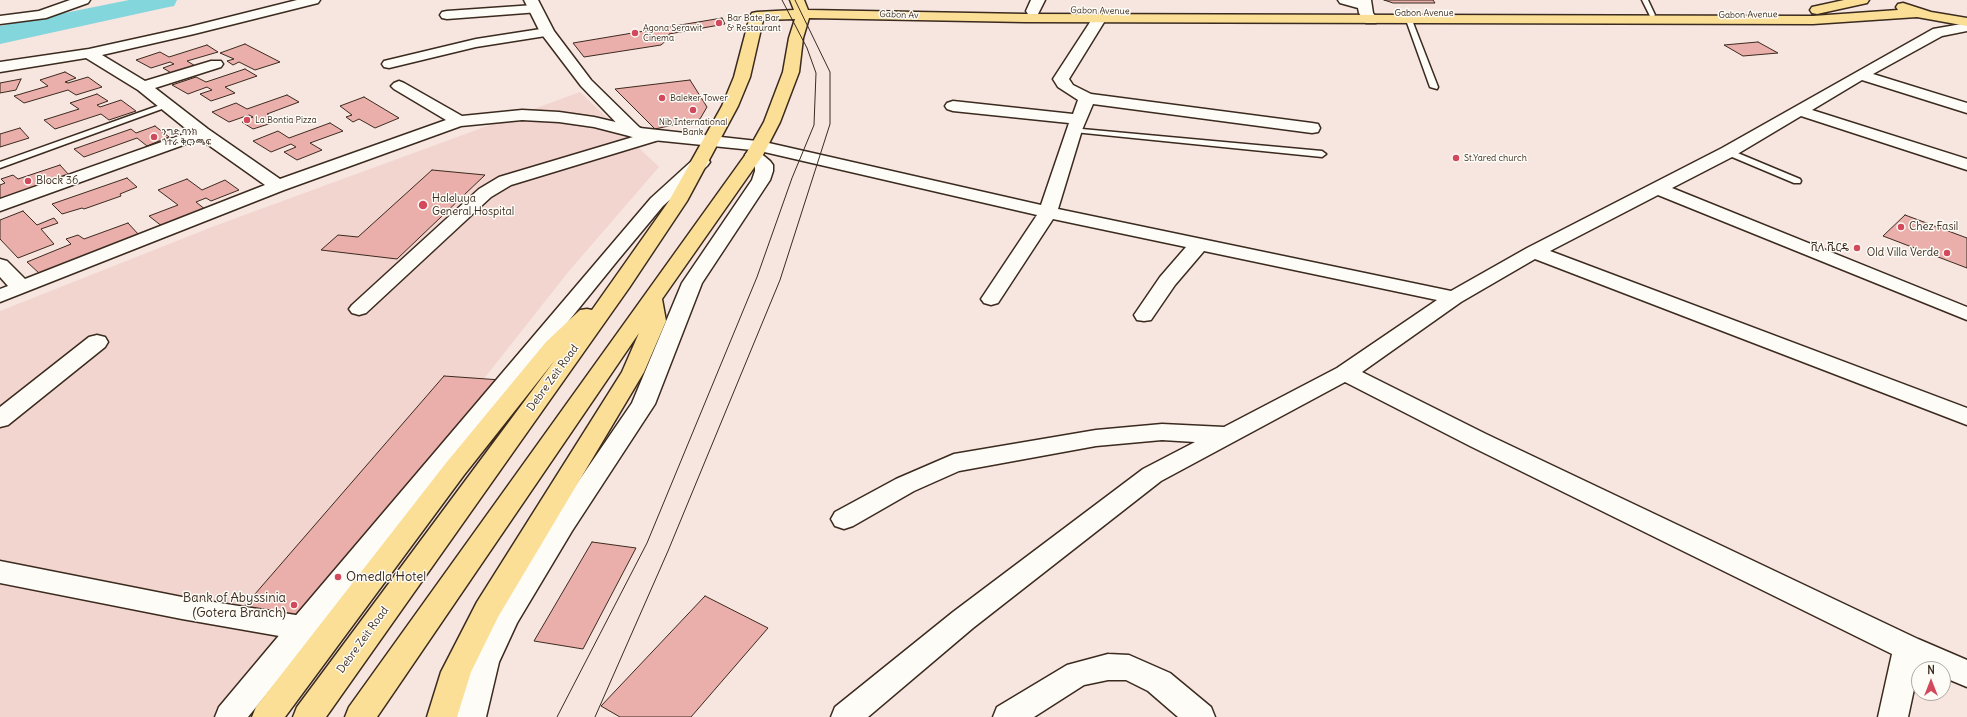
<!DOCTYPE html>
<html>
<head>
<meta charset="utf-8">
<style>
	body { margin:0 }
	#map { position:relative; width:1967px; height:717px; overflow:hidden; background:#f7e5e0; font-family:Delius,sans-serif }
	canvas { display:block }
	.north { position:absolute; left:1911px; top:661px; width:40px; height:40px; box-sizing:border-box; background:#fdfcf7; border:1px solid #afa8a0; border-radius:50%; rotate:0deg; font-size:11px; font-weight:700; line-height:16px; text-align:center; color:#3b2a1e }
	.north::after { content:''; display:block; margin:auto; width:14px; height:18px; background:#d1495b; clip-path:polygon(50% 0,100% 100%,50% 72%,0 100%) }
</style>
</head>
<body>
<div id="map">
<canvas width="1967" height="717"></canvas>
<div class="north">N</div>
</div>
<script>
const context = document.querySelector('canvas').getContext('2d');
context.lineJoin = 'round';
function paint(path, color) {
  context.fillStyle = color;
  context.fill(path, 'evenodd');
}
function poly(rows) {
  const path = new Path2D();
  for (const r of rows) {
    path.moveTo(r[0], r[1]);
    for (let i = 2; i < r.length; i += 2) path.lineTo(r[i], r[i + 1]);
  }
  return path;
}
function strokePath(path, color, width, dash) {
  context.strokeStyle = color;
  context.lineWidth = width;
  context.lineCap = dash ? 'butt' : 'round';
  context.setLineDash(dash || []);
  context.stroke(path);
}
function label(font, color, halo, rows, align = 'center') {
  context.font = font + ' Delius,"Noto Sans Ethiopic",sans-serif';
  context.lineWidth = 3;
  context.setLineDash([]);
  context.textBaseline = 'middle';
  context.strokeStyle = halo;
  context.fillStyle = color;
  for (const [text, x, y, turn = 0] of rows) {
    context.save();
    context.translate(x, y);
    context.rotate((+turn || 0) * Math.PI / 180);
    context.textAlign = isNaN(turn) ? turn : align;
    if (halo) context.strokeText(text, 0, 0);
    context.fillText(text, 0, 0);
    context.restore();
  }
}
const built = poly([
	[580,92,659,167,569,271,217,717,0,717,0,311,217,225]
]);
const river = poly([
	[129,0,177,0,174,6,164,8,0,44,0,26,129,0]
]);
const building = poly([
	[1384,0,1433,0,1435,3,1393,3,1384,0],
	[722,18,725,24,669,34,669,38,661,45,584,57,573,43,722,18],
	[1758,42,1778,53,1743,56,1724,45,1758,42],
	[245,44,280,62,255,70,239,62,233,65,227,61,234,59,220,53,245,44],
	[207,45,218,52,187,61,197,67,173,74,163,68,174,64,170,62,151,68,136,60,160,52,169,57,207,45],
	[245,69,257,76,225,87,235,93,211,101,200,94,212,90,207,87,188,94,172,85,196,77,206,82,245,69],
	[65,72,76,78,65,82,68,83,88,77,102,87,76,95,68,90,24,103,14,96,48,86,40,80,65,72],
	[21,79,16,90,0,93,0,83,21,79],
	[690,80,707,107,700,119,655,129,615,89,690,80],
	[97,94,108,101,97,105,100,107,121,100,136,111,109,120,101,114,55,129,44,120,79,109,70,103,97,94],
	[287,95,299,102,267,114,278,121,253,129,242,122,253,117,249,115,229,122,212,112,236,103,247,109,287,95],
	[364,97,399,118,375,128,359,119,353,122,346,117,352,115,340,106,364,97],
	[330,123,343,131,310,143,322,150,297,160,284,152,296,147,291,144,271,152,253,141,278,131,289,138,330,123],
	[155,126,169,137,147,146,137,138,84,157,74,149,131,129,136,133,155,126],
	[20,128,29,138,0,147,0,134,20,128],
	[60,165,69,175,0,199,0,185,5,183,1,179,13,175,18,179,60,165],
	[432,170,485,175,397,259,321,250,338,235,358,237,432,170],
	[127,178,137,187,120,194,121,196,84,209,82,208,62,214,52,204,127,178],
	[187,179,202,190,225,180,239,190,211,201,206,198,196,202,206,210,163,227,149,216,178,205,158,190,187,179],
	[23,211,37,225,54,218,58,223,41,229,54,244,18,258,0,239,0,220,23,211],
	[1905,215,1967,238,1967,268,1883,236,1905,215],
	[128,223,139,235,40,274,27,262,71,244,66,239,78,235,84,239,128,223],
	[444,376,501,380,305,617,242,609,444,376],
	[592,542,636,548,583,649,534,641,592,542],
	[705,596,768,628,691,717,620,717,601,706,705,596]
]);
const lane = poly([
	[1642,0,1648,0,1655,15,1654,16,1650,16,1642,0],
	[1407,19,1412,20,1438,87,1437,89,1430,87,1406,20,1407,19],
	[163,104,170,106,0,168,0,162,163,104],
	[1071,128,1322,151,1326,154,1322,157,1074,132,1071,132,1071,128],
	[1728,149,1800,179,1801,181,1800,183,1794,183,1725,154,1725,150,1728,149]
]);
const street = poly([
	[70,0,90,0,88,3,46,18,0,24,0,16,39,11,70,0],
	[297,0,320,0,318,3,194,34,102,55,145,81,211,61,221,61,223,64,221,67,155,88,208,129,280,179,446,120,394,89,391,86,394,83,399,81,404,83,462,116,522,110,559,112,594,117,641,128,643,132,642,134,653,131,659,132,661,136,659,140,511,185,491,197,366,313,359,315,352,313,349,309,352,305,479,189,499,177,633,137,594,127,559,122,522,120,461,126,284,190,0,302,0,289,8,286,0,277,0,259,7,261,25,279,265,185,200,139,0,211,0,199,190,132,138,90,86,58,0,72,0,62,89,49,189,27,297,0],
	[1031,0,1045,0,1038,14,1028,14,1026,11,1031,0],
	[1338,0,1371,0,1373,13,1378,20,1376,23,1366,23,1359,13,1358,8,1340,3,1338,0],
	[534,5,539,6,541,9,539,12,447,19,442,18,440,15,442,12,447,11,534,5],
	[1099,15,1104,16,1106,19,1069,79,1073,85,1091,94,1312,123,1318,124,1320,128,1318,132,1312,133,1093,104,1082,130,1058,209,1451,291,1527,248,1722,148,1933,29,1967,23,1967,31,1942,36,1873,74,1967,103,1967,113,1862,80,1812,110,1967,159,1967,170,1801,116,1734,156,1672,188,1967,307,1967,320,1658,195,1550,251,1967,408,1967,425,1535,259,1461,302,1362,372,1486,434,1918,639,1967,660,1967,687,1943,677,1943,669,1925,669,1919,666,1908,717,1878,717,1892,654,1470,446,1345,382,1161,481,973,628,868,717,831,717,835,707,953,612,1143,469,1195,442,1162,440,1096,446,959,471,914,491,853,526,844,529,835,526,831,519,835,512,896,479,954,454,1096,430,1162,424,1224,427,1337,368,1437,300,1204,251,1175,285,1151,320,1144,321,1137,320,1134,315,1160,277,1186,247,1053,219,998,303,991,305,984,303,981,299,1037,215,760,151,754,150,752,146,754,142,760,141,1041,205,1069,123,953,111,947,109,945,106,947,103,953,101,1073,114,1078,100,1058,87,1053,79,1094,16,1099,15],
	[547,28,552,29,554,32,552,35,476,47,389,68,384,67,382,64,384,61,476,39,547,28],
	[97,335,105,337,108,342,105,347,8,425,0,427,0,407,89,337,97,335],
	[0,561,182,597,302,616,312,620,316,628,312,636,302,640,182,619,0,583,0,561],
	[1108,654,1129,655,1170,673,1211,707,1215,717,1178,717,1148,691,1126,680,1108,680,1084,685,1034,717,993,717,997,707,1067,665,1108,654]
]);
const secondary = poly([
	[524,0,538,0,554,31,591,80,640,128,766,142,768,146,766,150,758,151,770,161,773,165,773,171,770,180,702,283,655,404,572,531,517,623,499,662,486,717,456,717,469,662,496,609,554,517,632,403,682,283,752,180,755,171,755,166,745,155,748,151,752,150,653,140,629,136,581,86,540,32,524,0],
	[701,157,707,158,710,162,707,166,663,206,618,260,248,717,215,717,219,707,292,620,651,198,695,158,701,157]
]);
const primary = poly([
	[790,0,804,0,808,10,1025,14,1813,16,1898,10,1896,7,1898,4,1903,3,1931,12,1967,18,1967,26,1917,17,1813,24,1025,22,809,18,803,38,799,72,780,122,763,155,662,299,666,321,644,372,498,617,471,672,457,717,427,717,441,672,477,602,622,372,639,333,377,717,345,717,349,707,746,154,764,122,783,72,789,38,795,19,763,20,750,77,738,106,687,201,629,288,326,717,293,717,297,707,555,360,464,475,285,717,252,717,256,707,446,463,546,342,580,310,587,309,592,310,669,201,722,106,734,77,750,16,752,13,757,12,794,10,790,0],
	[1844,0,1869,0,1867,3,1817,14,1812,13,1810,10,1812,7,1844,0]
]);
const tram = poly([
	[557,717,647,543,757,277,792,178,814,125,816,73,807,48,782,0],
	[595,717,668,551,780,280,830,124,830,72,795,0]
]);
const markers = [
	[719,23,4,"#d1495b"],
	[635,33,4,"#d1495b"],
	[662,98,4,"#d1495b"],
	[693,110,4,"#d1495b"],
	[247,120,4,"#d1495b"],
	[154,137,4,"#d1495b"],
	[1456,158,4,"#d1495b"],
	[28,181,4,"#d1495b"],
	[423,205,5,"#d1495b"],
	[1901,227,4,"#d1495b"],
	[1857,248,4,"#d1495b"],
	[1947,253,4,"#d1495b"],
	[338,577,4,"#d1495b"],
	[294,605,4,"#d1495b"]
];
const farStreetnames = [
	["Gabon Avenue",1100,11,1],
	["Gabon Avenue",1424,13],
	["Gabon Av",899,15,2],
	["Gabon Avenue",1748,15,-1]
];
const farPoinames = [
	["Bar Bate Bar",727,18],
	["& Restaurant",727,28],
	["Agona Serawit",643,28],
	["Cinema",643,38],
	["Baleker Tower",670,98],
	["La Bontia Pizza",255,120],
	["Nib International",693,122,"center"],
	["Bank",693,132,"center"],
	["ንግድ ባንክ",162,132],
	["ጎተራ ቅርንጫፍ",162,142],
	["St.Yared church",1464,158]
];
const poiNames = [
	["Block 36",36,181],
	["Haleluya",432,199],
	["General Hospital",432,212],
	["Chez Fasil",1909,227],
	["ቪላ ቬርዴ",1849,248,"right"],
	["Old Villa Verde",1939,253,"right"]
];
const streetNames = [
	["Debre Zeit Road",553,378,-54],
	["Debre Zeit Road",363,640,-54]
];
const nearPoinames = [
	["Omedla Hotel",346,577],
	["Bank of Abyssinia",286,598,"right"],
	["(Gotera Branch)",286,613,"right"]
];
paint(built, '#f3d5d0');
paint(river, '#84d6dd');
paint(building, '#eaafab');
strokePath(building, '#3b2a1e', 1);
strokePath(lane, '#3b2a1e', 3);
strokePath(street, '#3b2a1e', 3);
strokePath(secondary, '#3b2a1e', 3);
strokePath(primary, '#3b2a1e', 3);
paint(lane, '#fdfcf7');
paint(street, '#fdfcf7');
paint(secondary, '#fdfcf7');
paint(primary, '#fbdf96');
strokePath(tram, '#3b2a1e', 1);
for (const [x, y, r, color] of markers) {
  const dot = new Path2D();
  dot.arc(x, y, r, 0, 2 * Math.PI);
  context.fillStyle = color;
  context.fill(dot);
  strokePath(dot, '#fdfcf7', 1.5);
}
label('9px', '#3b2a1e', '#fdfcf7', farStreetnames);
label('9px', '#3b2a1e', '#fdfcf7', farPoinames, 'left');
label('11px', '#3b2a1e', '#fdfcf7', poiNames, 'left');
label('11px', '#3b2a1e', '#fdfcf7', streetNames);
label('13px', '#3b2a1e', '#fdfcf7', nearPoinames, 'left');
</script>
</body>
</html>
